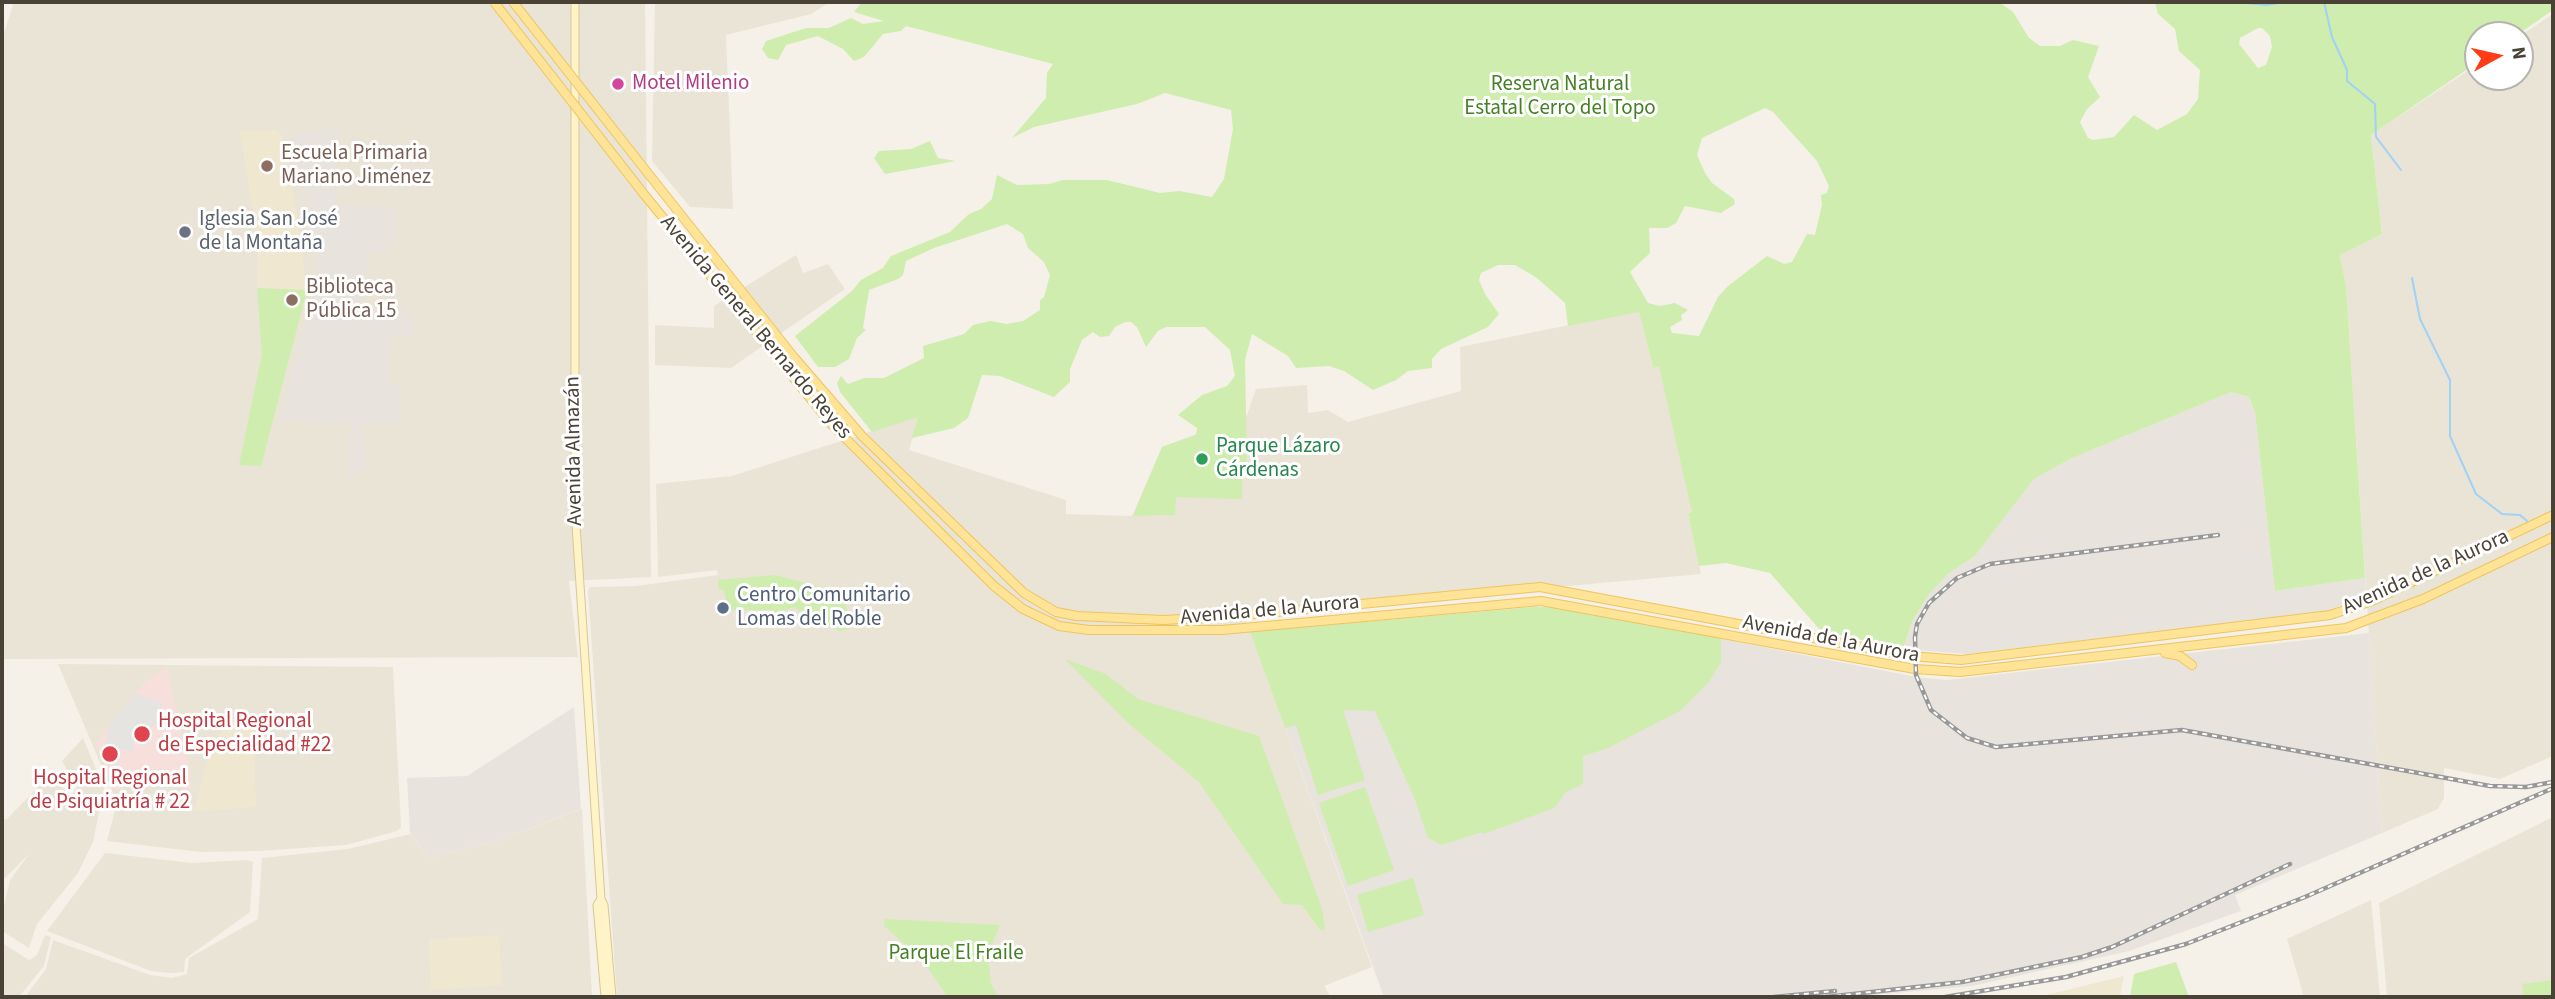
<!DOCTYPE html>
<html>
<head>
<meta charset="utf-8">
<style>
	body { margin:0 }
	#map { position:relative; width:2555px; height:999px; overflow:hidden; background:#f5f1e8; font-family:"Source Sans 3",sans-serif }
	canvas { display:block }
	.frame { position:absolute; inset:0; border:4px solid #4a4236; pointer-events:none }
	.north { position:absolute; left:2464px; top:21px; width:70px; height:70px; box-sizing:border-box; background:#fff; border:2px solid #b7b3af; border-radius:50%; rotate:82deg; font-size:19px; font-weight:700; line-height:28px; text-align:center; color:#4a4236 }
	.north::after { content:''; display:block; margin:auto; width:24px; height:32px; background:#ff3c15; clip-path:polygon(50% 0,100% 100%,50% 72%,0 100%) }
</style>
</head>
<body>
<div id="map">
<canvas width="2555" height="999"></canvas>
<div class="frame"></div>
<div class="north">N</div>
</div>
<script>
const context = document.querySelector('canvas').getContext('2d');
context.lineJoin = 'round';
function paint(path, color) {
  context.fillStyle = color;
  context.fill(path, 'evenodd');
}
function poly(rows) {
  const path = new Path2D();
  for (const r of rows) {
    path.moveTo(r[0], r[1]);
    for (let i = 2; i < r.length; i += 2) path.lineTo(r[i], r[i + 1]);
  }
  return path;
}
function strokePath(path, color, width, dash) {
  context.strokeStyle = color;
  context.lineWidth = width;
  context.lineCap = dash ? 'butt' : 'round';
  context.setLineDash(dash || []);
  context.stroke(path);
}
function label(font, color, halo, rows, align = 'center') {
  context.font = font + ' "Source Sans 3",sans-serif';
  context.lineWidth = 6;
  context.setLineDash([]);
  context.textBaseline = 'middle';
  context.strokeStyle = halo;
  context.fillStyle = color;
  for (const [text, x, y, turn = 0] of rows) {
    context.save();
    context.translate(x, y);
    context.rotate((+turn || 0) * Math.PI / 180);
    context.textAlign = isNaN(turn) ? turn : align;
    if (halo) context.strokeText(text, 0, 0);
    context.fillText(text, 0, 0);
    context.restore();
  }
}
const residential = poly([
	[14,2,645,2,651,577,569,581,578,657,2,659,2,39],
	[655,2,830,2,811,14,726,35,733,209,690,207,652,161],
	[2553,14,2553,756,2500,779,2444,768,2444,798,2438,809,2382,833,2346,286,2340,255,2382,234,2371,135,2478,64,2478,77,2520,77,2520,36],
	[796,255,803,273,828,264,845,289,731,368,655,365,655,325,714,328,714,306],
	[1639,311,1653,367,1659,366,1693,513,1688,515,1701,574,1244,615,1372,967,1324,986,1331,997,617,997,588,591,590,587,636,586,718,575,717,570,658,577,656,484,732,476,919,416,909,450,1066,500,1066,514,1132,516,1162,447,1247,415,1256,389,1307,385,1308,413,1328,410,1348,422,1461,391,1460,347],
	[58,664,393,667,401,827,397,831,346,845,258,851,201,852,107,841,119,795,114,795],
	[83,738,104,788,93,842,78,873,37,924,29,948,2,931,2,914,10,880,29,854,5,878,2,877,2,817,6,820,47,778,59,783,70,797,77,787,62,761],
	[582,809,592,997,25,997,46,969,53,940,150,975,172,978,187,974,189,958,258,919,262,858,348,849,411,834,428,858,499,840],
	[2553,817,2553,997,2387,997,2379,903],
	[105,853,192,863,247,860,253,862,250,912,185,959,184,972,171,973,151,971,47,931],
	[2371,900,2380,997,2304,997,2287,939],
	[45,935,51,937,44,966,19,997,2,997,2,943,29,960,37,955]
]);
const industrial = poly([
	[338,130,337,206,397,207,396,243,389,243,388,253,369,254,368,272,363,273,363,308,383,309,383,303,413,311,413,337,394,337,389,358,389,384,401,384,401,425,363,425,367,468,348,481,350,424,279,421,314,290,317,256,292,132],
	[2231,392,2249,397,2255,412,2275,591,2365,578,2366,597,2320,613,1968,654,1903,649,1912,622,1929,594,1948,574,1975,556,2034,479,2070,459],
	[1535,607,1563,608,1916,677,1947,680,2369,633,2382,833,2235,895,2241,911,2129,951,1972,986,1852,997,1384,997,1250,632],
	[574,707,581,809,499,840,428,858,410,832,407,778,467,776]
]);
const education = poly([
	[277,130,282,136,294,196,307,290,257,288,258,243,240,131],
	[238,719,253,720,256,807,194,811,213,739],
	[499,935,502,985,431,990,429,939],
	[2124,976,2120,997,2038,997]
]);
const medical = poly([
	[167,667,193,790,167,784,147,768,117,793,95,743,145,682]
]);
const green = poly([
	[862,2,1999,2,2013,12,2029,38,2040,46,2060,46,2073,40,2099,46,2088,77,2100,97,2087,109,2080,122,2088,138,2093,140,2114,137,2134,115,2157,130,2187,114,2198,99,2200,70,2179,51,2175,29,2158,14,2155,2,2553,2,2553,10,2517,35,2478,35,2478,62,2371,135,2382,234,2340,255,2346,286,2365,578,2275,591,2255,412,2249,397,2231,392,2070,459,2034,479,1975,556,1948,574,1929,594,1912,622,1903,649,1821,631,1770,573,1726,563,1699,566,1688,514,1692,512,1659,367,1653,367,1639,312,1568,326,1565,303,1537,278,1515,265,1498,265,1481,273,1479,280,1485,294,1499,314,1488,327,1441,349,1432,359,1432,368,1408,371,1396,380,1373,390,1344,371,1329,366,1296,368,1288,356,1252,334,1245,360,1247,470,1242,480,1242,499,1176,497,1175,515,1133,516,1162,447,1196,435,1197,428,1178,415,1202,395,1227,386,1235,376,1230,350,1205,327,1166,327,1158,331,1146,347,1137,327,1131,322,1125,322,1115,327,1109,336,1100,337,1093,332,1082,340,1070,369,1070,382,1054,397,1000,376,982,375,968,418,954,428,912,438,918,417,872,432,840,392,837,383,841,376,848,384,864,378,884,378,924,358,923,346,964,334,973,325,990,321,1007,324,1023,321,1040,310,1040,300,1044,297,1050,275,1044,262,1028,248,1023,234,1007,224,934,248,906,261,903,275,898,279,869,290,863,328,866,330,857,338,849,359,835,367,818,367,795,336,852,291,861,280,883,268,891,256,950,232,969,214,981,209,992,199,997,175,1017,185,1049,184,1063,180,1107,180,1160,193,1179,191,1212,197,1224,179,1233,129,1231,110,1165,93,1137,104,1034,127,1012,138,1046,98,1047,73,1053,64,906,26,901,31,883,34,864,57,854,61,843,49,818,36,786,45,778,60,768,58,762,49,766,41,806,28,829,28,851,18,863,24,884,21,854,12],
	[2258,28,2262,28,2270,36,2272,47,2266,65,2258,68,2239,44,2240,38],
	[1765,108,1773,112,1817,161,1829,186,1827,193,1821,195,1822,205,1815,235,1807,234,1792,262,1784,264,1767,256,1727,287,1718,297,1699,336,1672,333,1670,327,1682,320,1681,315,1688,310,1675,303,1660,306,1648,303,1630,272,1650,253,1649,228,1667,228,1676,223,1685,206,1721,213,1735,204,1734,199,1712,183,1705,173,1697,155,1702,138],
	[930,141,938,158,956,161,885,174,874,158,879,151,911,149],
	[257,288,307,290,261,466,239,465,262,354],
	[775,575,844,593,850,629,839,631,793,607,774,614,773,610,728,610,724,590,719,590,718,580],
	[1535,607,1563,608,1721,637,1721,662,1709,682,1680,711,1608,748,1583,756,1583,784,1566,792,1554,808,1484,834,1482,832,1442,845,1428,838,1414,797,1375,711,1343,710,1365,780,1318,795,1296,725,1285,728,1250,632],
	[1065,659,1106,674,1138,699,1259,736,1322,909,1325,930,1320,930,1302,905,1283,904,1199,782,1128,723],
	[1365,787,1394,870,1348,886,1319,803],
	[1413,878,1424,915,1368,932,1357,895],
	[885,919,1000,925,988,954,991,983,998,997,948,997,920,957,884,926],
	[2176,962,2189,997,2130,997,2134,974],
	[2553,980,2553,997,2524,997,2522,984]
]);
const parking = poly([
	[136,693,163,703,155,725,146,730,138,729,132,752,104,745,110,725]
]);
const stream = poly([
	[2236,2,2267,5,2284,2],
	[2324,2,2332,37,2347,70,2347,81,2375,104,2376,137,2401,170],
	[2412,278,2420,319,2450,380,2450,436,2476,494,2502,514,2520,515,2527,521]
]);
const secondary = poly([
	[575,2,575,510,601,899,604,905,612,997],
	[601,899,597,905,605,997]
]);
const primary = poly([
	[658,186,793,356,863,437,1024,593,1056,612,1077,616,1163,620,1224,617,1540,587,1910,656,1961,660,2330,615,2372,601,2553,515],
	[643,193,832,425,994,586,1023,609,1059,626,1089,630,1222,630,1541,601,1915,669,1960,672,2346,628,2423,599,2553,537],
	[2165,653,2180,656,2192,665]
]);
const rail = poly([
	[2218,535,1990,564,1957,578,1929,603,1917,624,1915,637,1916,675,1931,710,1967,738,1996,747,2182,730,2490,786,2526,787,2553,782],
	[1774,997,1835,991],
	[1826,997,1962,982,2082,957,2112,947,2290,864],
	[1945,997,2066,977,2186,944,2305,897,2551,789]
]);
const primaryBridge = poly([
	[494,2,643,193],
	[513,2,658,186]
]);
const markers = [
	[618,84,7,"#d1479c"],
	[267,166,7,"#8d6e63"],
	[185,232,7,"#6b7280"],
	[292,300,7,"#8d6e63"],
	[1202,459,7,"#2e9e5b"],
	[723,608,7,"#5c6f8a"],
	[142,734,9,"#e0444e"],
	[110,754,9,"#e0444e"]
];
const hotelNames = [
	["Motel Milenio",632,84]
];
const parkNames = [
	["Reserva Natural",1560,85],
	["Estatal Cerro del Topo",1560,109],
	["Parque El Fraile",956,954]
];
const educationNames = [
	["Escuela Primaria",281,154],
	["Mariano Jiménez",281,178],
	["Biblioteca",306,288],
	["Pública 15",306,312]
];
const worshipNames = [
	["Iglesia San José",199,220],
	["de la Montaña",199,244]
];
const streetNames = [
	["Avenida General Bernardo Reyes",755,328,50],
	["Avenida Almazán",575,451,-91],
	["Avenida de la Aurora",2426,573,-24],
	["Avenida de la Aurora",1270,611,-5],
	["Avenida de la Aurora",1831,640,11]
];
const leisureNames = [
	["Parque Lázaro",1216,447],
	["Cárdenas",1216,471]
];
const serviceNames = [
	["Centro Comunitario",737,596],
	["Lomas del Roble",737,620]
];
const healthNames = [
	["Hospital Regional",158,722],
	["de Especialidad #22",158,746],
	["Hospital Regional",110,779,"center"],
	["de Psiquiatría # 22",110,803,"center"]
];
paint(residential, '#eae4d6');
paint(industrial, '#e8e3dd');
paint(education, '#f0e7d1');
paint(medical, '#f7dfdb');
paint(green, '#cfedae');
paint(parking, '#e6e4e0');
strokePath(stream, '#a0d2f7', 2);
strokePath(secondary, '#d9c794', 9);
strokePath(primary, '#eec55d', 10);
strokePath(secondary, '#fff3c8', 7);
strokePath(primary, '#ffe397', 8);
strokePath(rail, '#989898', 4.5);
strokePath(rail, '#fff', 2, [5]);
strokePath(primaryBridge, '#eec55d', 10, []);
strokePath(primaryBridge, '#ffe397', 8);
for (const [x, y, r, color] of markers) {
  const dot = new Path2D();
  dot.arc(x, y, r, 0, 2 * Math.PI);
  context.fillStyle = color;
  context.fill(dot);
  strokePath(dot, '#fff', 2.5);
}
label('21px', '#b23c85', '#fff', hotelNames, 'left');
label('21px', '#458123', '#fff', parkNames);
label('21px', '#785e54', '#fff', educationNames, 'left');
label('21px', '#5b616d', '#fff', worshipNames, 'left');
label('21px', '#4a4236', '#fff', streetNames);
label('21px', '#27864d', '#fff', leisureNames, 'left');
label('21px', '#4e5e75', '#fff', serviceNames, 'left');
label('21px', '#be3a42', '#fff', healthNames, 'left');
</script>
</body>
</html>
